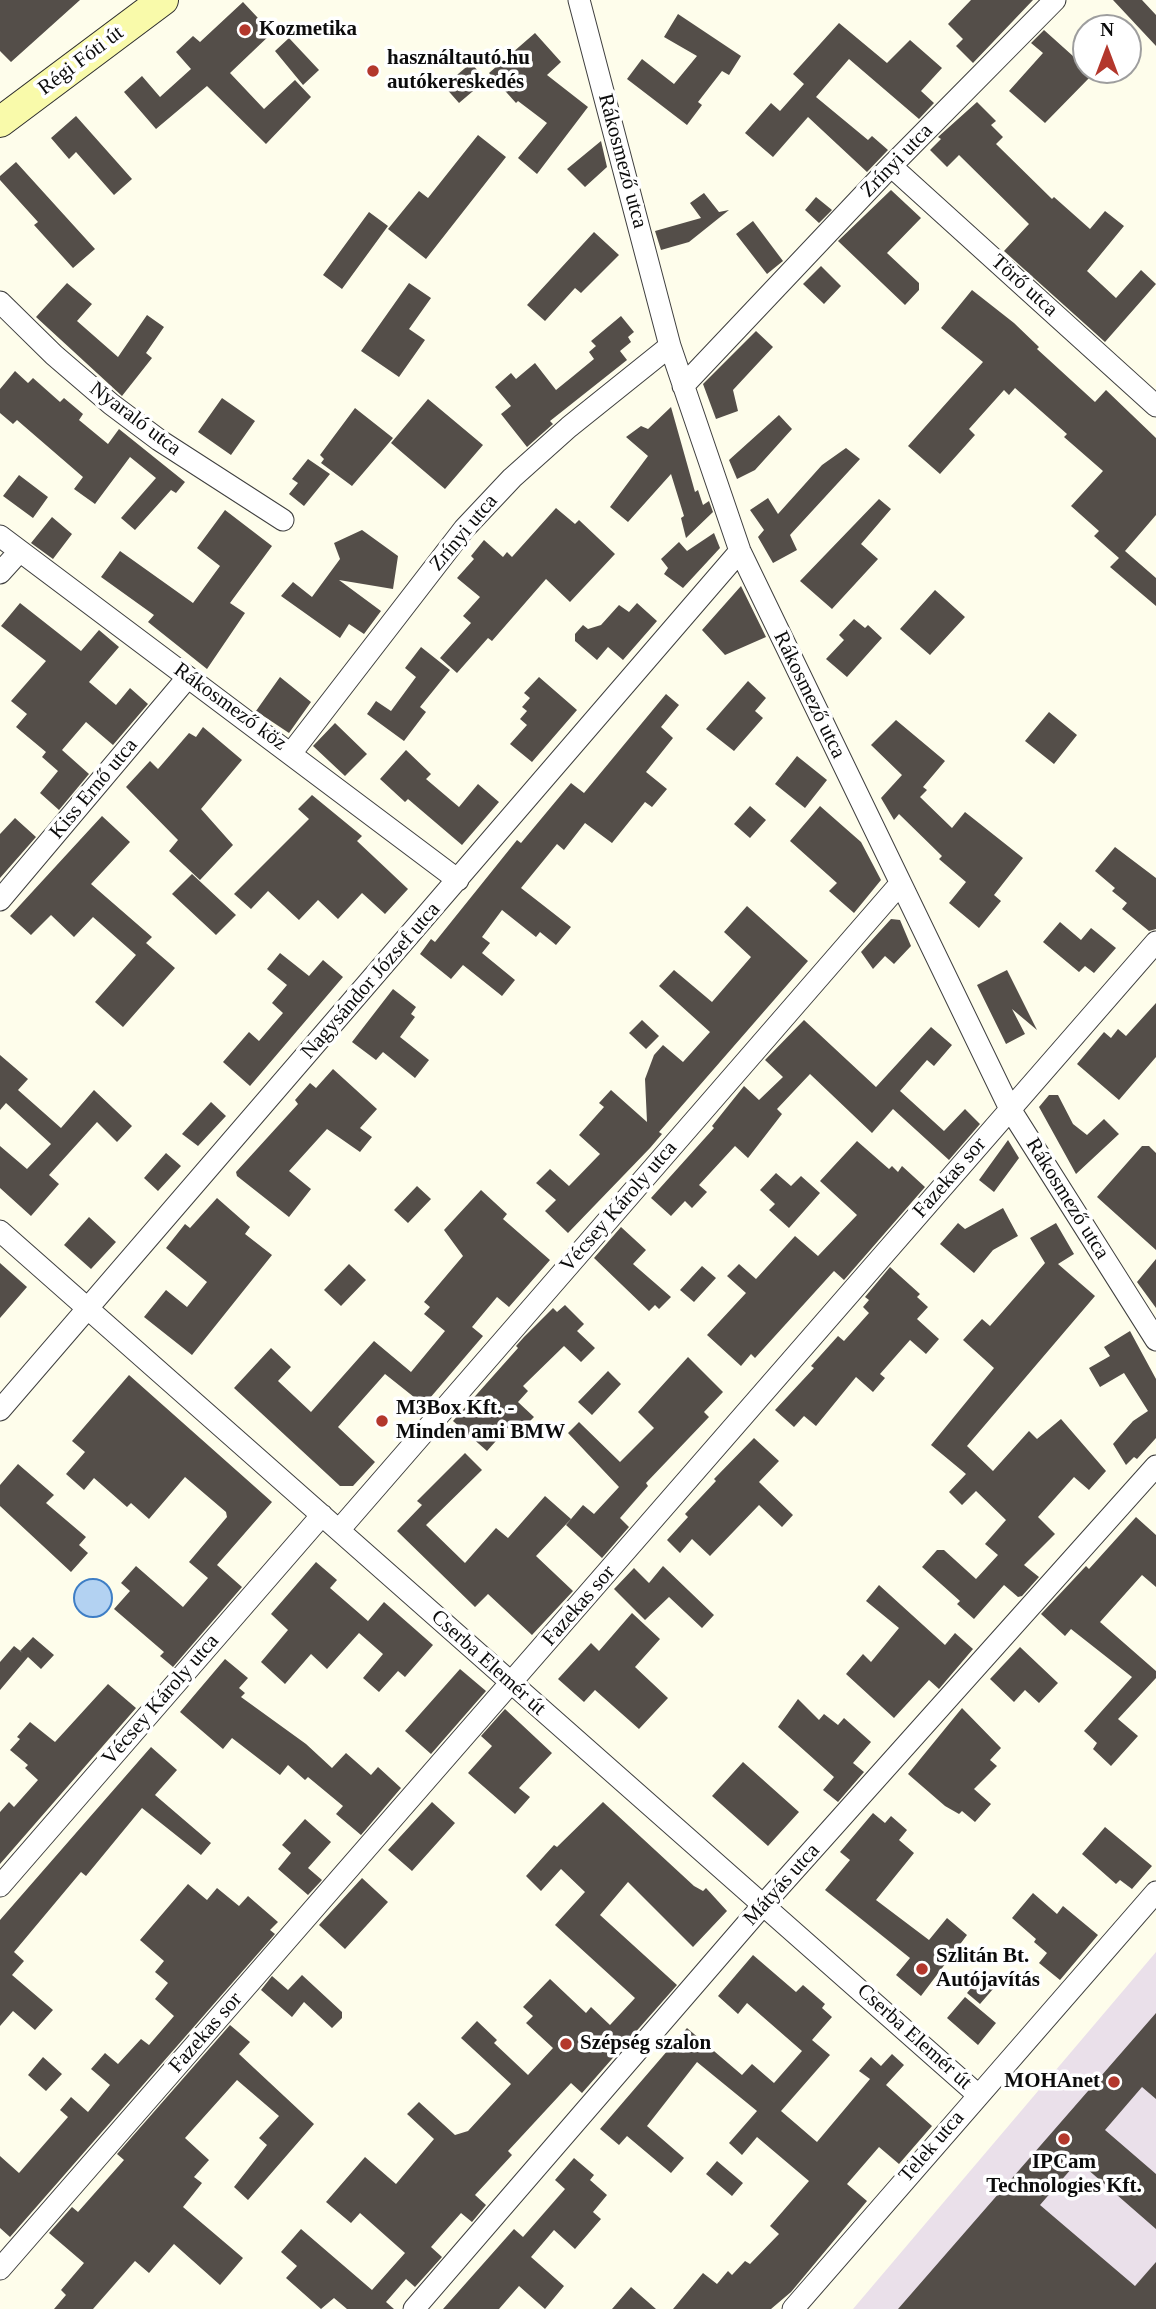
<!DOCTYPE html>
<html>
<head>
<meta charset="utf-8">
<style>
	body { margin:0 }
	#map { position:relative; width:1156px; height:2309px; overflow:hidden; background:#fefdeb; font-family:Georgia,serif }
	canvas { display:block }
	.north { position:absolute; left:1072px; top:14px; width:70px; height:70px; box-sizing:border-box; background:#fff; border:2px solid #9e9e9e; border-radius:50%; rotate:0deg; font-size:19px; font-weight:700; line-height:28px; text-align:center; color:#0c0c0c }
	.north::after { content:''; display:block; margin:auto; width:24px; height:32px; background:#b3372c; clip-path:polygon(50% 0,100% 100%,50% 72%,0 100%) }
</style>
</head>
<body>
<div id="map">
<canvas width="1156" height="2309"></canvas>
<div class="north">N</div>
</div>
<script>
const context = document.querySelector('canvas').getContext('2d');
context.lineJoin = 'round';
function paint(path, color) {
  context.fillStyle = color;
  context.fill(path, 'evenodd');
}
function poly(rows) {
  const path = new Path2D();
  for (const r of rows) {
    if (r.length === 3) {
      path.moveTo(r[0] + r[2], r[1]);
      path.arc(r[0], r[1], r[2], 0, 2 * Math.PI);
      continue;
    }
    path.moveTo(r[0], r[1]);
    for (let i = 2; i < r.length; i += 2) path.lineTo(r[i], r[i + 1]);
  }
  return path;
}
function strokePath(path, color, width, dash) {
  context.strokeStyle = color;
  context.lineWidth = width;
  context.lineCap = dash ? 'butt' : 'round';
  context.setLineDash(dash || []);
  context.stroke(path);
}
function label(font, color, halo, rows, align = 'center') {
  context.font = font + ' Georgia,serif';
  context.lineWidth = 7;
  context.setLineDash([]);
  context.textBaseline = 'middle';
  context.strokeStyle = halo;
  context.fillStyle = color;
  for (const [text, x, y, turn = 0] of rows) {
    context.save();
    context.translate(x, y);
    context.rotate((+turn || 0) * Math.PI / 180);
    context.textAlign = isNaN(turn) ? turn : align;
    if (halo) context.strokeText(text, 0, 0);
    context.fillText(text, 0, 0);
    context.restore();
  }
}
const industrial = poly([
	[1156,1952,1156,2309,853,2309]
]);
const water = poly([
	[93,1598,19]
]);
const building = poly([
	[0,0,80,0,11,62,0,51],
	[971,0,1033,0,973,63,956,46,963,39,948,24],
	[1113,0,1142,0,1156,15,1156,46],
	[243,2,272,33,230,73,264,109,295,80,311,97,266,144,207,86,156,129,124,92,142,76,160,97,191,69,176,52,193,36,200,42],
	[678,14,741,56,729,75,722,71,698,102,702,105,687,125,627,79,642,59,674,84,697,56,664,37],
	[839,23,887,63,910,40,942,68,921,91,934,103,919,119,849,59,816,97,868,140,872,136,888,150,867,172,808,117,773,157,745,133,771,103,780,111,804,84,793,74],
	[1044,30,1093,74,1045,123,1009,91,1043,53,1031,43],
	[535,33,561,62,547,75,588,107,537,174,518,158,547,123,518,101,516,103,489,73],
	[289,38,319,70,303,85,275,51],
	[471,63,486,80,459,103,444,86],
	[977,102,996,121,991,125,1003,137,996,144,1052,199,1054,197,1090,229,1105,211,1124,226,1087,271,1116,298,1141,270,1156,284,1105,342,1004,251,1029,224,959,155,947,167,930,150,941,139,938,137],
	[76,116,132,179,114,195,76,152,69,159,51,138],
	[478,135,506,157,426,259,388,229,419,191,428,198],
	[601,141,607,167,585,187,567,169],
	[16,162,95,249,73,268,34,225,38,222,0,180,0,176],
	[891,190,921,218,887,253,919,283,919,290,905,305,838,241],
	[704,193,719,212,729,210,689,242,661,250,655,231,701,218,690,203],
	[816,197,832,210,819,223,805,210],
	[369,212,388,226,342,289,323,275],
	[753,221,783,261,767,274,736,234],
	[594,232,619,255,581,293,575,288,545,321,527,305],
	[821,266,841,286,824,304,803,284],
	[67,283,92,304,77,321,118,357,147,315,164,327,146,353,152,358,122,396,36,317],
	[409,283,431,298,409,329,425,340,399,377,361,351],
	[972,290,1014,323,1039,347,1037,349,1095,402,1106,390,1156,438,1156,515,1125,551,1156,578,1156,606,1110,567,1119,558,1094,536,1099,531,1071,506,1103,471,1064,437,1067,434,1015,388,1009,395,1004,390,969,429,975,435,940,474,908,446,983,362,941,328],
	[621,316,634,332,628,337,631,342,620,351,627,360,550,421,553,424,527,447,501,414,511,406,495,387,511,373,516,379,535,363,556,390,594,359,589,352,596,346,591,341],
	[756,331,773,347,733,390,738,411,716,419,703,384],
	[15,371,28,383,33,378,60,402,64,398,83,414,79,420,108,444,119,429,185,482,176,493,171,490,135,530,121,518,156,478,130,457,95,504,74,489,83,477,17,420,13,424,0,413,0,389],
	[222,398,255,421,231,455,198,432],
	[428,399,483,445,445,489,391,443],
	[671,407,695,492,698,490,703,505,709,501,713,512,686,538,681,518,684,516,671,474,628,522,610,507,648,456,626,437,641,426,648,429],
	[355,408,393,438,352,486,321,463,324,459,320,455],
	[779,415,792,429,755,470,737,479,729,460],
	[846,448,860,459,790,535,797,550,773,563,758,537,764,530,750,510,768,498,778,514,822,465],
	[308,459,330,474,304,506,289,494,298,483,292,479],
	[19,475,48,497,33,518,3,496],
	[879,499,891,509,861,544,878,559,832,609,800,581],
	[556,508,575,524,579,520,615,554,570,602,546,579,492,641,488,638,457,673,440,658,471,623,463,616,480,597,457,578,474,559,471,556,484,540,503,557,507,552,512,557],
	[225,510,272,546,230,603,245,613,207,669,148,622,154,615,101,577,120,551,193,603,220,566,197,548],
	[52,517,72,534,53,559,31,543],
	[362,530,398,556,393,589,339,580,381,611,364,634,349,624,340,638,281,596,293,582,312,597,340,559,334,543],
	[714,533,720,548,683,588,664,574,668,568,661,559,679,542,687,551],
	[741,586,766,637,725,655,702,630],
	[935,590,965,617,930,655,900,629],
	[20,603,81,651,99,630,119,647,89,682,116,705,130,688,148,704,113,745,86,722,62,750,89,774,59,810,40,793,58,771,42,757,46,752,16,727,27,714,11,701,46,661,1,626],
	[637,603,657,621,623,660,608,647,597,660,575,641,575,634,583,625,588,629,601,625,619,605,629,612],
	[854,619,865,628,868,625,882,638,847,677,826,659,844,640,839,635],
	[421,647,450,670,420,707,426,712,404,741,367,714,376,701,391,711,416,677,405,668],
	[280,677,311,702,289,733,256,711],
	[539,677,577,710,532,762,510,744,527,725,520,719,527,711,522,707,530,698,524,693],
	[748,681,766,698,755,711,763,718,734,751,706,729],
	[666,694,679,705,661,727,673,738,646,772,667,789,652,807,645,802,612,843,585,823,564,850,557,844,521,888,571,927,556,945,540,932,536,937,502,910,482,937,490,943,482,953,515,980,502,996,463,965,451,979,420,954,431,939,435,942,517,840,521,843,571,783,584,793],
	[1049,712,1077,735,1054,764,1025,741],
	[896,720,945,761,923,787,927,790,920,797,952,828,965,812,1023,858,994,895,1001,901,979,928,949,903,966,882,939,859,942,856,899,814,894,820,881,798,902,775,871,745],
	[335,723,367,754,345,776,313,746],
	[203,727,242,760,201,809,233,845,200,880,169,851,178,840,126,787,150,761,158,769,189,733,196,737],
	[406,750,431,774,426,779,459,807,478,784,499,802,462,845,408,799,405,802,380,779],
	[797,756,827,780,805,808,775,784],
	[312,795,362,836,357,841,408,889,385,914,362,893,338,919,318,900,299,920,268,891,251,909,234,894,309,819,298,809],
	[750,806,766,820,750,838,734,824],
	[820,806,861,842,881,880,854,913,829,891,837,883,790,841],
	[102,816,130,842,91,884,152,937,146,943,175,968,123,1027,95,1002,136,955,93,917,74,937,51,915,31,935,10,916],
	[15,818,36,837,0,878,0,834],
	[1115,847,1156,878,1156,929,1149,931,1122,909,1127,903,1112,891,1115,888,1095,871],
	[192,874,236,915,216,935,172,894],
	[747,906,808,961,659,1132,662,1134,650,1148,568,1233,545,1211,556,1200,536,1183,550,1169,569,1186,600,1154,579,1135,604,1107,599,1103,611,1090,647,1122,645,1079,654,1055,663,1045,683,1062,710,1032,659,986,674,970,712,1002,751,957,724,932],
	[891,919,900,920,911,946,894,964,885,956,873,969,861,952],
	[1060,922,1081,940,1091,928,1116,948,1094,973,1085,966,1079,972,1043,942],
	[280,953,309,976,323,960,343,977,250,1086,223,1062,249,1032,259,1041,283,1013,272,1003,287,985,267,969],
	[1007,970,1037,1030,1012,1009,1025,1034,1006,1044,977,985],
	[393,989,416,1007,411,1014,415,1017,400,1037,429,1060,415,1078,383,1052,376,1060,352,1042],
	[1156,1003,1156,1057,1119,1100,1077,1064,1104,1032,1111,1038,1118,1029,1126,1036],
	[642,1020,659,1036,646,1049,629,1033],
	[804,1020,876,1087,931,1027,952,1045,934,1066,927,1060,900,1091,944,1131,965,1109,980,1124,949,1160,893,1109,872,1133,810,1074,777,1109,782,1114,748,1158,735,1146,699,1185,707,1192,692,1208,685,1201,671,1216,651,1198,714,1128,712,1126,744,1086,759,1100,783,1077,765,1060],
	[0,1055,28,1079,18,1090,61,1128,94,1090,132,1126,117,1142,97,1122,49,1175,59,1184,31,1216,0,1188,0,1146,27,1169,51,1144,6,1103,0,1110],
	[333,1069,377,1109,360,1128,372,1137,360,1152,327,1129,289,1171,311,1189,289,1217,237,1176,236,1172,298,1104,295,1100,310,1083,316,1088],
	[1049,1095,1058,1095,1073,1124,1087,1135,1104,1119,1119,1134,1076,1174,1039,1107],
	[211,1102,226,1116,198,1146,182,1134],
	[1008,1140,1019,1158,994,1192,979,1180],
	[857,1141,889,1169,892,1166,898,1172,902,1166,925,1187,844,1280,834,1271,755,1358,751,1354,741,1366,707,1335,746,1293,727,1276,739,1264,756,1279,795,1236,818,1256,857,1215,820,1181],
	[1142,1146,1149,1146,1156,1153,1156,1250,1097,1197],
	[166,1153,181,1166,158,1191,144,1178],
	[776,1173,791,1186,801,1176,820,1193,789,1228,769,1210,775,1204,760,1190],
	[417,1186,431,1199,408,1223,394,1210],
	[481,1190,507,1214,503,1219,550,1260,509,1307,497,1297,472,1327,483,1336,424,1405,385,1374,338,1427,375,1462,353,1486,340,1486,234,1388,271,1348,291,1367,278,1381,311,1412,374,1341,411,1372,445,1331,424,1314,430,1307,424,1302,463,1256,444,1230],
	[217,1198,250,1227,245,1234,272,1255,192,1355,144,1317,166,1290,187,1307,207,1282,166,1248,185,1224,190,1228],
	[1003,1208,1018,1236,993,1250,974,1273,940,1244,958,1223,965,1229],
	[89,1217,116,1242,91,1269,64,1245],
	[1056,1223,1074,1254,1058,1264,1095,1296,967,1446,993,1471,1029,1431,1037,1439,1061,1419,1106,1471,1089,1490,1074,1477,1038,1517,1055,1534,1024,1565,1039,1577,1022,1596,1018,1597,1004,1585,974,1619,957,1604,960,1601,922,1567,937,1550,944,1550,976,1579,998,1555,985,1544,1006,1520,976,1491,962,1505,949,1492,966,1474,931,1445,994,1368,963,1340,982,1319,990,1326,1045,1263,1030,1238],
	[621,1227,646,1250,633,1264,671,1297,659,1309,655,1305,649,1311,594,1258],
	[1156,1259,1156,1308,1137,1282],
	[0,1263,27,1287,0,1318],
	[349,1264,366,1280,341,1306,324,1290],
	[702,1266,716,1278,694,1302,680,1290],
	[890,1267,920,1294,917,1297,928,1307,917,1319,939,1339,926,1354,910,1340,880,1374,885,1378,873,1392,856,1377,816,1426,804,1416,794,1427,775,1410,814,1368,811,1366,838,1336,844,1341,869,1313,863,1307,869,1300,865,1297],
	[565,1305,584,1324,577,1331,595,1348,581,1362,564,1346,523,1386,528,1391,518,1402,534,1417,521,1430,512,1423,487,1451,453,1421,518,1348,516,1346,524,1337,553,1308,557,1312],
	[1130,1331,1156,1379,1156,1438,1137,1459,1134,1457,1126,1465,1113,1444,1133,1421,1148,1411,1124,1373,1100,1387,1089,1368,1110,1356,1104,1347],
	[688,1357,723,1392,704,1412,709,1417,646,1483,648,1486,620,1518,629,1527,602,1558,566,1525,583,1505,594,1514,619,1487,568,1433,579,1422,620,1462,654,1428,638,1412],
	[608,1371,621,1384,592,1415,578,1402],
	[129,1375,272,1502,217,1565,242,1587,173,1667,160,1656,164,1652,114,1609,130,1591,121,1583,136,1566,183,1607,208,1578,189,1562,227,1517,226,1512,185,1477,149,1519,131,1503,127,1507,94,1478,84,1490,66,1474,85,1452,72,1441],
	[754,1438,779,1461,759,1482,793,1515,782,1527,759,1505,710,1556,692,1539,680,1553,667,1540,688,1517,685,1514,716,1481,714,1479],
	[465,1453,482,1470,426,1525,465,1563,496,1528,508,1538,545,1496,571,1519,536,1556,573,1591,532,1635,488,1594,475,1607,397,1531,422,1505,417,1501],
	[18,1464,54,1495,46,1503,86,1537,79,1545,88,1553,71,1572,0,1506,0,1485],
	[1136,1517,1156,1535,1156,1587,1142,1575,1100,1622,1156,1671,1156,1678,1118,1719,1138,1736,1111,1766,1093,1749,1097,1743,1084,1731,1132,1677,1071,1629,1065,1636,1041,1614,1086,1566,1089,1569],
	[316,1562,337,1580,330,1588,368,1621,384,1602,433,1645,405,1677,398,1671,379,1692,363,1678,383,1654,359,1633,327,1669,311,1654,285,1684,261,1662,288,1630,271,1614],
	[663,1566,714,1615,702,1628,669,1597,645,1620,614,1589,634,1568,649,1583],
	[879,1585,945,1645,955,1633,973,1649,939,1689,929,1680,894,1718,846,1674,863,1654,871,1662,899,1628,866,1601],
	[632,1613,660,1639,635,1667,668,1698,639,1729,595,1690,584,1702,558,1679,591,1643,599,1651],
	[33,1637,54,1655,41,1669,28,1657,0,1690,0,1662,14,1646,23,1653,20,1651],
	[1020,1647,1058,1683,1039,1703,1025,1690,1014,1702,990,1679],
	[225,1659,248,1678,239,1688,245,1693,241,1697,306,1744,332,1768,346,1753,371,1775,378,1767,401,1788,361,1835,336,1814,343,1806,308,1777,305,1780,288,1765,280,1775,232,1738,223,1749,180,1712],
	[460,1669,486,1691,431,1754,405,1731],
	[108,1684,136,1708,0,1864,0,1812,9,1802,14,1807,38,1780,25,1768,28,1765,10,1750,20,1739,17,1737,30,1722,55,1742],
	[798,1699,819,1720,824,1714,838,1725,844,1718,871,1742,853,1763,864,1772,838,1802,823,1790,834,1777,778,1727],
	[962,1708,1001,1748,990,1760,997,1766,974,1789,991,1804,975,1822,962,1811,959,1814,945,1806,908,1774],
	[505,1709,552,1753,519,1788,530,1797,515,1814,468,1773,492,1746,481,1736],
	[151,1747,177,1770,155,1795,211,1843,201,1855,142,1808,86,1876,81,1872,14,1952,24,1961,12,1975,53,2010,35,2030,13,2011,0,2026,0,1920],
	[743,1762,799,1812,768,1846,712,1796],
	[432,1802,455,1823,412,1871,388,1850],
	[603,1802,694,1886,703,1891,706,1888,727,1911,693,1947,628,1882,600,1915,677,1985,582,2093,571,2083,508,2151,512,2155,475,2195,486,2205,472,2222,461,2213,431,2247,442,2257,415,2287,406,2279,386,2302,394,2309,347,2309,334,2298,321,2309,286,2278,297,2266,281,2252,301,2229,372,2290,405,2253,360,2213,351,2223,326,2202,365,2157,396,2184,434,2139,407,2114,419,2102,455,2135,468,2131,511,2084,461,2038,477,2021,497,2040,494,2043,528,2075,553,2048,526,2023,533,2016,523,2007,550,1979,586,2013,591,2007,610,2025,635,1998,555,1925,585,1892,561,1869,541,1891,526,1876,554,1845,557,1847],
	[873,1813,885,1823,891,1816,907,1830,899,1840,914,1853,876,1900,929,1940,947,1918,967,1935,921,1996,896,1975,910,1958,825,1890,850,1860,840,1852],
	[305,1819,331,1842,308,1868,322,1880,308,1895,278,1869,291,1853,282,1845],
	[1105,1827,1152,1866,1132,1889,1120,1880,1116,1884,1082,1854],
	[362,1878,388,1902,345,1949,319,1925],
	[188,1884,207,1900,217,1888,239,1906,248,1896,278,1922,270,1930,275,1934,10,2237,0,2228,0,2156,19,2173,68,2117,60,2110,71,2097,88,2112,110,2085,91,2069,105,2053,118,2064,141,2039,149,2045,174,2016,155,1999,168,1983,155,1972,164,1961,140,1940],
	[1033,1893,1057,1914,1063,1906,1098,1935,1060,1980,1039,1963,1047,1953,1034,1942,1036,1939,1012,1918],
	[753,1955,796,1992,803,1985,825,2004,822,2008,832,2017,812,2040,830,2055,781,2111,817,2142,870,2079,859,2071,871,2057,881,2066,892,2054,904,2065,886,2085,932,2126,899,2164,879,2147,847,2184,867,2201,791,2292,771,2309,673,2309,703,2273,717,2284,728,2271,732,2275,745,2261,750,2264,779,2234,770,2226,809,2181,757,2137,742,2155,729,2143,757,2111,697,2062,647,2126,684,2158,671,2173,627,2136,619,2145,600,2129,687,2028,742,2075,752,2064,774,2083,802,2051,747,2003,738,2014,718,1996],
	[986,1970,999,1982,980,2004,967,1993],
	[302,1975,342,2012,342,2018,332,2028,304,2002,292,2017,261,1990,272,1976,288,1990],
	[965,1997,996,2023,978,2045,947,2018],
	[1156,2013,1156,2099,1142,2087,1105,2130,1156,2174,1156,2229,1078,2161,1040,2205,1135,2286,1156,2262,1156,2309,898,2309],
	[230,2025,250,2042,239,2054,314,2124,248,2200,234,2187,267,2145,259,2138,279,2116,237,2080,185,2138,209,2160,194,2177,202,2183,183,2207,243,2258,220,2285,174,2244,149,2273,135,2261,93,2309,54,2309,66,2295,61,2290,84,2263,49,2233,72,2207,78,2212,124,2160,117,2154],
	[43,2057,62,2074,46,2091,28,2075],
	[574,2158,594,2175,590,2180,607,2195,593,2212,601,2219,575,2249,554,2230,531,2257,564,2286,545,2309,519,2286,499,2309,443,2309,514,2229,523,2237,565,2189,555,2180],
	[717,2161,743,2183,732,2196,706,2174],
	[631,2287,656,2309,612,2309]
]);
const minor = poly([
	[579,0,670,346,740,551,1010,1109,1156,1340],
	[891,166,1156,406],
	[0,302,54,355,111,404,159,440,283,520],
	[683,386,891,166,1055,0],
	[0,536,458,880],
	[0,573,19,552],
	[292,752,464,529,512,478,569,427,670,346],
	[0,900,188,677],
	[0,1231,977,2094],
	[0,1410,740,551],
	[339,1530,900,884],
	[0,1886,322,1515],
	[0,2269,1156,942],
	[414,2309,764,1904,1156,1466],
	[793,2309,1156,1892]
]);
const secondary = poly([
	[0,122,163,0]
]);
const markers = [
	[245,30,7,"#b3372c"],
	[373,71,7,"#b3372c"],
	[382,1421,7,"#b3372c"],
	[922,1969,7,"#b3372c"],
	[566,2044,7,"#b3372c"],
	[1114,2082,7,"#b3372c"],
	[1064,2139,7,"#b3372c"]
];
const poiNames = [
	["Kozmetika",259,30],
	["használtautó.hu",387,59],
	["autókereskedés",387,83],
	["M3Box Kft. -",396,1409],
	["Minden ami BMW",396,1433],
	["Szlitán Bt.",936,1957],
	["Autójavítás",936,1981],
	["Szépség szalon",580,2044],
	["MOHAnet",1100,2082,"right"],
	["IPCam",1064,2163,"center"],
	["Technologies Kft.",1064,2187,"center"]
];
const streetNames = [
	["Régi Fóti út",81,61,-37],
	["Rákosmező utca",622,161,75],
	["Zrínyi utca",897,161,-46],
	["Törő utca",1024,286,42],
	["Nyaraló utca",135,419,37],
	["Zrínyi utca",464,533,-50],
	["Rákosmező utca",809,695,64],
	["Rákosmező köz",230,707,36],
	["Kiss Ernő utca",94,789,-50],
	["Nagysándor József utca",371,981,-49],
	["Fazekas sor",950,1178,-49],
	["Rákosmező utca",1067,1199,58],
	["Vécsey Károly utca",619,1207,-49],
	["Fazekas sor",579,1606,-49],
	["Cserba Elemér út",488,1663,42],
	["Vécsey Károly utca",161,1700,-49],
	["Mátyás utca",782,1885,-48],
	["Fazekas sor",206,2033,-49],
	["Cserba Elemér út",914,2037,42],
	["Telek utca",932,2147,-49]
];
paint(industrial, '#eae0ea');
paint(water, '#b3d2f2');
strokePath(water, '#3e7ec5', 2);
paint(building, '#544e49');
strokePath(minor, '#3f3f3f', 23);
strokePath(secondary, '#2e2e2e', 32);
strokePath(minor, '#fff', 21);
strokePath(secondary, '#f9faaa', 30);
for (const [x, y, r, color] of markers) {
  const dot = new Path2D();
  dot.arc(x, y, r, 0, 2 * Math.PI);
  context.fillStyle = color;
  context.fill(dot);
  strokePath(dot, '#fff', 2.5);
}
label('bold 21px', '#0c0c0c', '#fff', poiNames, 'left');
label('21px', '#0c0c0c', '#fff', streetNames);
</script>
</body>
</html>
